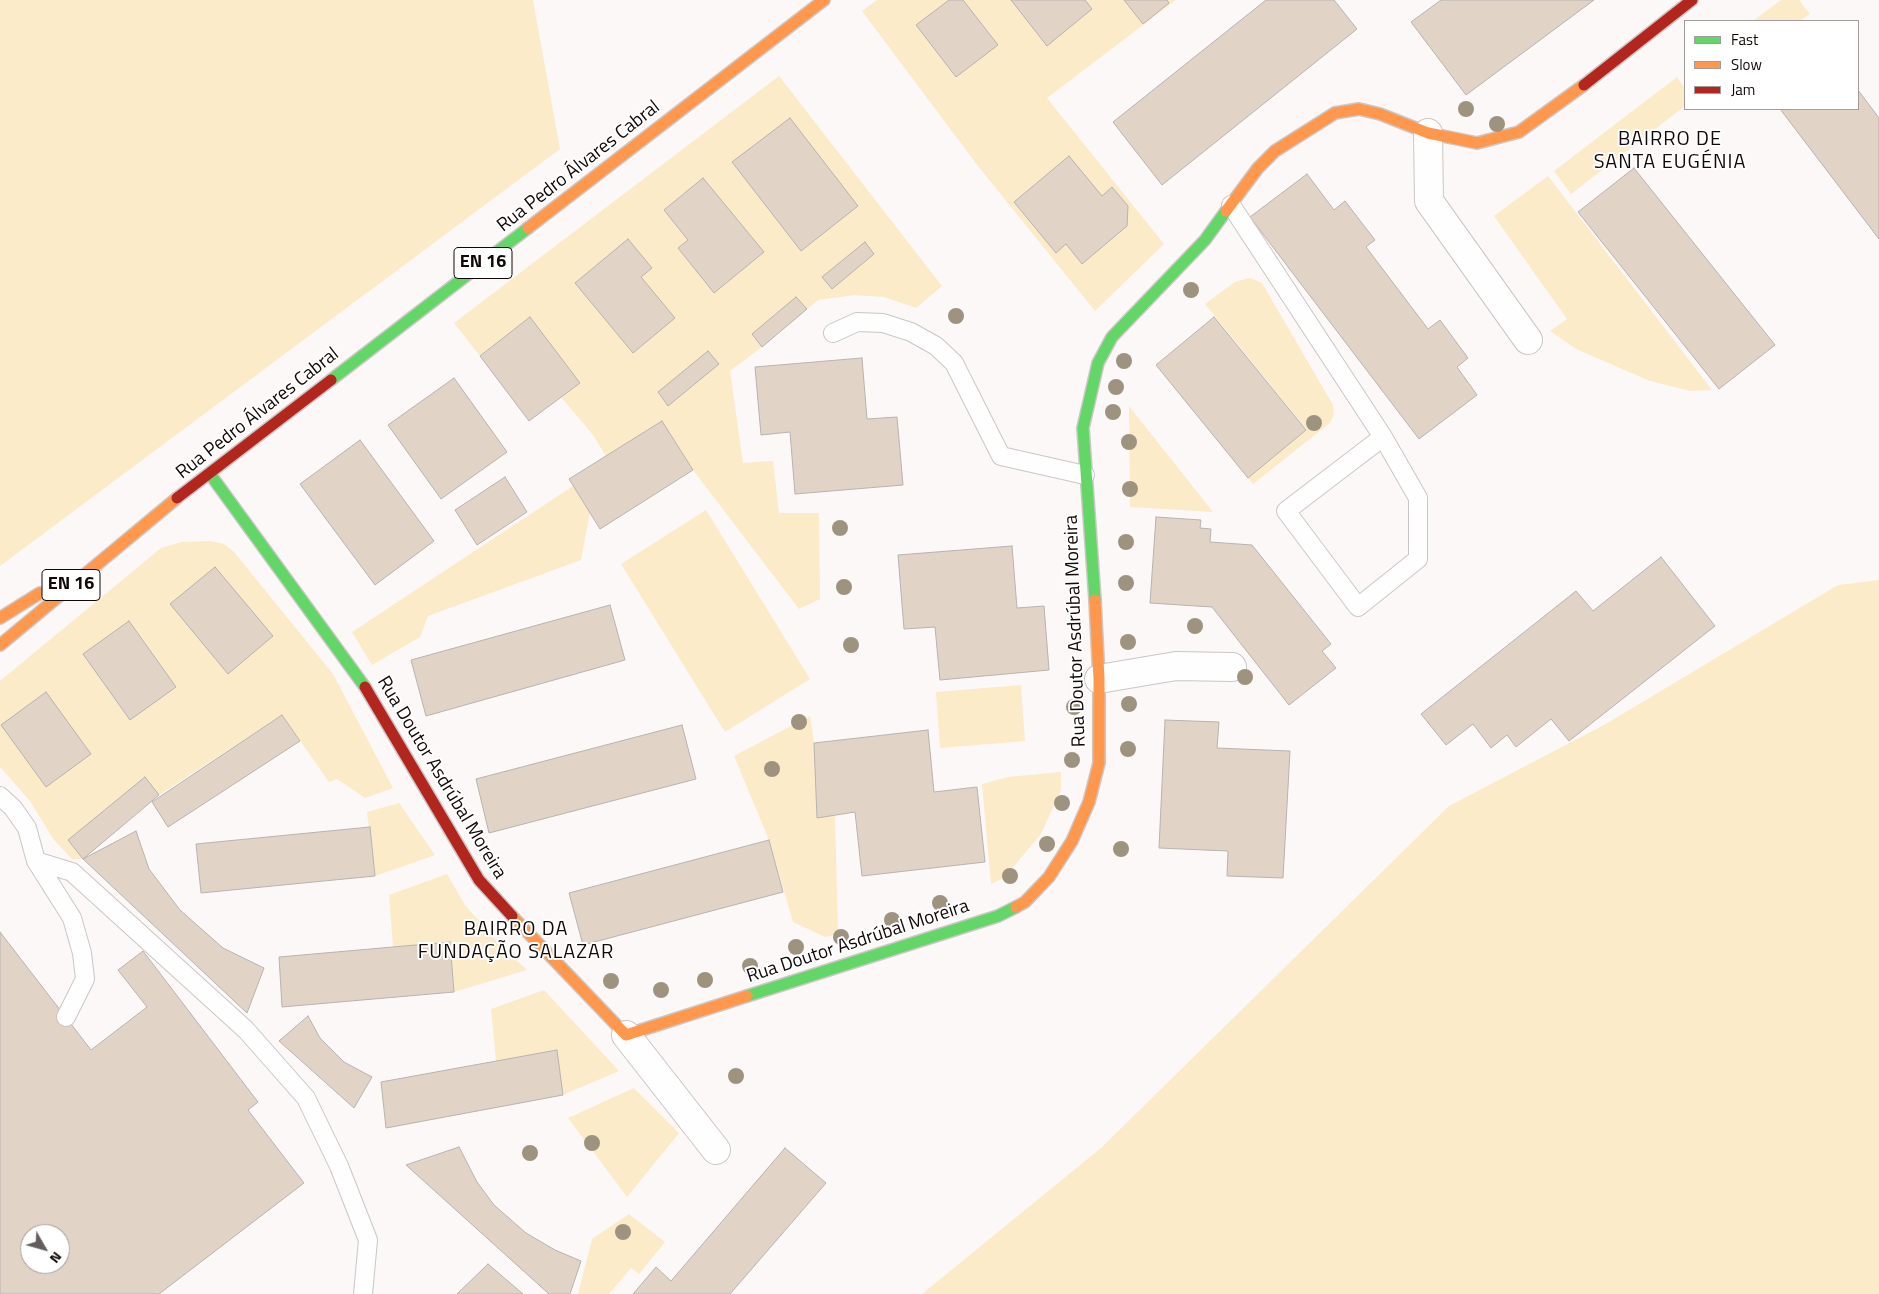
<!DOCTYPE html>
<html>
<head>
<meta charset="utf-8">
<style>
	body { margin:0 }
	#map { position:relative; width:1879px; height:1294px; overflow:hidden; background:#fbf8f7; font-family:"Titillium Web",sans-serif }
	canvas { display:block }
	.legend { position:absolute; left:1684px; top:20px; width:175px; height:90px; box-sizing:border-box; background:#fff; border:1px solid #a09d9c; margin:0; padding:6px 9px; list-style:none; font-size:15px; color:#110907 }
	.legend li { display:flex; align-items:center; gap:10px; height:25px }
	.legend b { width:25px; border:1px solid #a09d9c }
	.north { position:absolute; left:20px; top:1224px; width:50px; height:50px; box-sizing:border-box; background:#fff; border:1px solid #a09d9c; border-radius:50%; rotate:128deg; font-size:14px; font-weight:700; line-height:20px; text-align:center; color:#110907 }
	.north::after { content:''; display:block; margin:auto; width:18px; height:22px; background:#635d5b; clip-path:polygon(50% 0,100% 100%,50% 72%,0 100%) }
</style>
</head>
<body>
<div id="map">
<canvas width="1879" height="1294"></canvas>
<ul class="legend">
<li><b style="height:6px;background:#63d668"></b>Fast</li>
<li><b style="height:6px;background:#ff974d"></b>Slow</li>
<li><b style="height:6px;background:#b3261e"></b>Jam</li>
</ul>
<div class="north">N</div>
</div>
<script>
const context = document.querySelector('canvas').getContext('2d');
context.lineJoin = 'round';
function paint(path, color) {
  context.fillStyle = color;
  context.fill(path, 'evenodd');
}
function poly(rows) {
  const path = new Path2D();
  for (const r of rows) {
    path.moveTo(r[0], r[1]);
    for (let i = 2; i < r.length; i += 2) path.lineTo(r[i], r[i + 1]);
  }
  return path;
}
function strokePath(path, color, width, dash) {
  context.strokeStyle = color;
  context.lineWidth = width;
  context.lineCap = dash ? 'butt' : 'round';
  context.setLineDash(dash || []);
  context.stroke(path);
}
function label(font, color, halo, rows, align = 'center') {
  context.font = font + ' "Titillium Web",sans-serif';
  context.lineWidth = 4;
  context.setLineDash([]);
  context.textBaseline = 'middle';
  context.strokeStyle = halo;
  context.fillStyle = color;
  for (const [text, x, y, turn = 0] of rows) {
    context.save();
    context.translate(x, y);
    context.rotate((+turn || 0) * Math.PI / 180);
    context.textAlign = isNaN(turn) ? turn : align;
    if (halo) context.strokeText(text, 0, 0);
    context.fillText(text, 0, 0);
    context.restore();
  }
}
const green = poly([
	[0,0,533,0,560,149,0,566],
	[877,0,1176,0,1047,98,1164,244,1095,311,978,166,862,11],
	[1781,0,1799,0,1810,14,1800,21,1753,21],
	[779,76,942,286,916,308,884,297,855,295,818,300,762,347,730,371,743,463,773,461,779,513,819,513,820,599,799,609,693,470,662,421,606,456,593,435,561,397,580,383,530,318,480,356,454,323],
	[1677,77,1685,89,1685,106,1571,194,1554,171],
	[1548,176,1712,390,1690,391,1650,381,1576,349,1550,331,1567,319,1494,216],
	[1250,278,1262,283,1333,405,1334,414,1330,423,1253,484,1248,478,1306,429,1205,304,1235,282],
	[1129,406,1213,512,1130,507],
	[573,486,590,512,581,560,428,616,420,637,372,665,352,632],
	[706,510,810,679,725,732,621,564],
	[210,541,224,544,234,552,333,674,393,788,365,798,337,779,329,782,282,715,159,795,83,859,72,859,54,840,30,801,0,767,0,681,161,548,181,542],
	[1879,580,1879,1294,922,1294,1101,1148,1449,806,1604,725,1838,585],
	[1021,685,1025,741,940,748,936,692],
	[810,716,814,743,835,815,838,934,825,937,793,922,769,840,734,756],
	[1061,772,1061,790,1041,834,1004,878,991,884,982,784,1008,777],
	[399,803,435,855,375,876,367,812],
	[447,874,465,905,501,946,527,970,454,992,450,942,393,947,389,895],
	[544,990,619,1071,563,1095,557,1050,496,1061,491,1009],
	[634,1088,679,1133,627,1197,568,1118],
	[629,1214,665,1242,639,1274,631,1268,609,1294,578,1294,592,1239]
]);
const building = poly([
	[949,0,963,0,998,45,956,77,916,25,949,0],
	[1011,0,1085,0,1092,9,1047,46,1011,0],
	[1124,0,1167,0,1169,3,1143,24,1124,0],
	[1266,0,1334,0,1357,29,1162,185,1113,122,1266,0],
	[1441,0,1594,0,1466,95,1411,22,1441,0],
	[1858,90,1879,118,1879,239,1780,109,1858,109,1858,90],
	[790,118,858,206,801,251,732,162,790,118],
	[1069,156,1102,196,1112,187,1128,206,1127,226,1082,264,1066,244,1056,253,1014,202,1069,156],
	[1634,168,1775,345,1719,389,1578,212,1634,168],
	[1307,174,1334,210,1345,201,1375,240,1366,247,1428,329,1440,320,1468,358,1457,367,1477,395,1419,439,1250,217,1307,174],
	[703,178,764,252,714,293,678,248,688,240,664,210,703,178],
	[628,239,652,268,641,277,675,318,633,353,575,283,628,239],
	[865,242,874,254,832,289,822,277,865,242],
	[796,297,807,309,762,347,752,334,796,297],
	[530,317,580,383,529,421,480,356,530,317],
	[1214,317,1306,430,1248,478,1156,365,1214,317],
	[708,351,719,364,668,406,658,392,708,351],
	[862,358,867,419,897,417,903,485,795,494,790,432,761,435,755,367,862,358],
	[454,378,507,452,441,499,388,425,454,378],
	[662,421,693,470,600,529,569,479,662,421],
	[360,440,434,541,375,585,300,484,360,440],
	[505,477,527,512,477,545,455,510,505,477],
	[1156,517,1201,520,1200,528,1211,529,1210,542,1252,545,1331,644,1322,651,1336,668,1289,705,1212,607,1150,603,1156,517],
	[1012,546,1017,608,1044,606,1049,670,940,680,935,627,904,629,898,555,1012,546],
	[1661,557,1715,626,1569,741,1551,719,1516,747,1507,735,1491,748,1473,724,1446,745,1421,714,1576,591,1593,611,1661,557],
	[215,567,273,636,228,674,170,604,215,567],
	[610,605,625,660,426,716,411,660,610,605],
	[129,621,176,687,130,720,83,654,129,621],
	[46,692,91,754,46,787,1,725,46,692],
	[282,715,300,741,168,827,152,802,282,715],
	[1165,720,1219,722,1217,748,1290,751,1283,878,1227,876,1228,851,1159,848,1165,720],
	[682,725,696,779,489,833,476,779,682,725],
	[928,730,934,792,977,787,985,862,862,876,855,812,817,818,814,743,928,730],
	[145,777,159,795,83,859,68,840,145,777],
	[370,827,375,876,201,893,196,844,370,827],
	[136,831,149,869,180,910,223,948,264,968,247,1013,83,859,136,831],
	[769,840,783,892,583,945,569,893,769,840],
	[0,932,91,1050,147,1007,118,970,143,951,258,1102,248,1110,304,1183,159,1294,0,1294,0,932],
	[30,1234,60,1234,60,1264,30,1264,30,1234],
	[450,942,454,992,282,1007,279,957,450,942],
	[308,1016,320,1038,344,1062,372,1077,354,1108,279,1041,308,1016],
	[557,1050,563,1095,386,1128,381,1082,557,1050],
	[459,1147,477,1182,494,1205,526,1233,555,1250,581,1261,570,1294,549,1294,406,1165,459,1147],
	[785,1148,826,1183,730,1294,633,1294,656,1267,671,1281,785,1148],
	[488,1264,523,1294,457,1294,488,1264]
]);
const lane = poly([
	[1231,205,1383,437],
	[833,333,857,322,883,323,911,332,936,346,954,363,1001,456,1085,475],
	[1383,437,1418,498,1418,559,1358,607,1286,511,1383,437],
	[0,796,13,808,27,828,36,861,72,918,82,953,85,979,66,1017],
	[36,861,72,872,246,1030,306,1098,339,1166,368,1240,363,1294]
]);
const street = poly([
	[1428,133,1429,201,1528,340],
	[1099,679,1176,666,1232,667],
	[626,1035,716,1150]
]);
const fast = poly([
	[331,380,528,228],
	[210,474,365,687],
	[1095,600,1083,428,1098,363,1112,337,1205,240,1226,211],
	[747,996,998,916,1016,907]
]);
const slow = poly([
	[1226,211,1258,168,1275,151,1335,113,1359,109,1380,114,1428,133,1477,143,1519,132,1584,85],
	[528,228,824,0],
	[0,618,40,593],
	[0,645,177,498],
	[1016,907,1025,902,1049,877,1072,841,1089,802,1099,763,1099,679,1095,600],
	[512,916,626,1035,747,996]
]);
const jam = poly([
	[1584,85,1692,0],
	[177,498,331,380],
	[365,687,479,880,512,916]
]);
const trees = [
	[1466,109],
	[1497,124],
	[1191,290],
	[956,316],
	[1124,361],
	[1116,387],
	[1113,412],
	[1314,423],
	[1129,442],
	[1130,489],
	[840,528],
	[1126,542],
	[1126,583],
	[844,587],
	[1195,626],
	[1128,642],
	[851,645],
	[1245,677],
	[1129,704],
	[1074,707],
	[799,722],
	[1128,749],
	[1072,760],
	[772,769],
	[1062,803],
	[1047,844],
	[1121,849],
	[1010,876],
	[940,903],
	[892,920],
	[841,937],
	[796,947],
	[750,966],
	[705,980],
	[611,981],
	[661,990],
	[736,1076],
	[592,1143],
	[530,1153],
	[623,1232]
];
const shields = [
	[483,263,58],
	[71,585,58]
];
const shieldNames = [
	["EN 16",483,263],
	["EN 16",71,585]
];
const streetNames = [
	["Rua Pedro Álvares Cabral",579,167,-38],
	["Rua Pedro Álvares Cabral",258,414,-38],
	["Rua Doutor Asdrúbal Moreira",1076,631,-92],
	["Rua Doutor Asdrúbal Moreira",441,778,59],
	["Rua Doutor Asdrúbal Moreira",858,942,-18]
];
const neighbourhoodNames = [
	["BAIRRO DE",1670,140],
	["SANTA EUGÉNIA",1670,163],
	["BAIRRO DA",516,930],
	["FUNDAÇÃO SALAZAR",516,953]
];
paint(green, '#fcebc9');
paint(building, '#e2d3c7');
strokePath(building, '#b7b3b0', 1);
strokePath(lane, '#ccc6c4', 20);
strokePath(street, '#ccc6c4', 30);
strokePath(fast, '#ccc6c4', 14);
strokePath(slow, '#ccc6c4', 14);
strokePath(jam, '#ccc6c4', 14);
strokePath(lane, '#fefefe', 18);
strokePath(street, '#fefefe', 28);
strokePath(fast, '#63d668', 11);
strokePath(slow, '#ff974d', 11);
strokePath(jam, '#b3261e', 11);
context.fillStyle = '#9e937f';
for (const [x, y] of trees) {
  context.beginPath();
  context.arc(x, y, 8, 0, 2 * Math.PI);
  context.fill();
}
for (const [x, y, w] of shields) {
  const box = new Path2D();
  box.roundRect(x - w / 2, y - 15.5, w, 31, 4);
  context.fillStyle = '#fff';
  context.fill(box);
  strokePath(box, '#110907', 1);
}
label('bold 18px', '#110907', null, shieldNames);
label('19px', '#110907', '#fff', streetNames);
context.letterSpacing = '1px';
label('20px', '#110907', '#fff', neighbourhoodNames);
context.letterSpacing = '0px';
</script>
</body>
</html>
